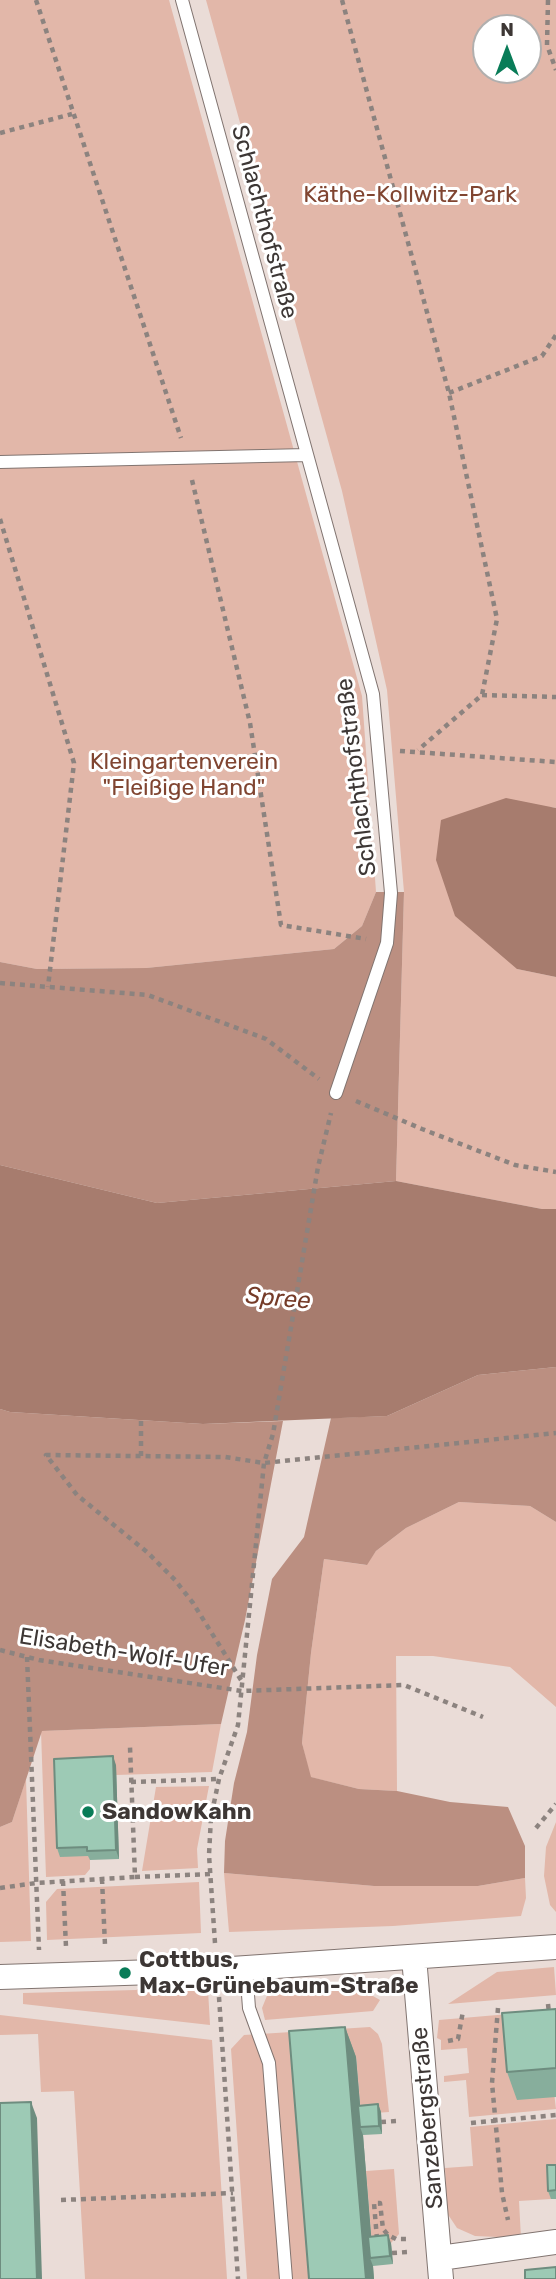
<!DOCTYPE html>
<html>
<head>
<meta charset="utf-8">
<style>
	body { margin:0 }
	#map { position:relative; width:556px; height:2279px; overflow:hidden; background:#eadcd7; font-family:Rubik,sans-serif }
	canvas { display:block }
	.north { position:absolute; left:472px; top:14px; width:70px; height:70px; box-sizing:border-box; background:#fff; border:2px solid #b1afae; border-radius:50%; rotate:0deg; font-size:19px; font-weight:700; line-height:28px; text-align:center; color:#3d3735 }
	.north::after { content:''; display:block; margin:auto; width:24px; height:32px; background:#097c58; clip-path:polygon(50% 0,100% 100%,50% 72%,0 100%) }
</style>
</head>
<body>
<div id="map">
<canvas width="556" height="2279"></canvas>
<div class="north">N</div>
</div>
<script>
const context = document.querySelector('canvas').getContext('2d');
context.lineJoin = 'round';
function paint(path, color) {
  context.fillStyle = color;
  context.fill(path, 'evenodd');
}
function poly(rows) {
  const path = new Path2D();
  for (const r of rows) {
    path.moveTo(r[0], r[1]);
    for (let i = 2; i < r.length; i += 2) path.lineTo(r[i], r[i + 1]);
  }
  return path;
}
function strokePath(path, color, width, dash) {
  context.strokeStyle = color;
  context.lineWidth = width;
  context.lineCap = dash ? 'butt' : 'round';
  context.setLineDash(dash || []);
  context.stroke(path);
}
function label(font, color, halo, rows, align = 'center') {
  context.font = font + ' Rubik,sans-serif';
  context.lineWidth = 6;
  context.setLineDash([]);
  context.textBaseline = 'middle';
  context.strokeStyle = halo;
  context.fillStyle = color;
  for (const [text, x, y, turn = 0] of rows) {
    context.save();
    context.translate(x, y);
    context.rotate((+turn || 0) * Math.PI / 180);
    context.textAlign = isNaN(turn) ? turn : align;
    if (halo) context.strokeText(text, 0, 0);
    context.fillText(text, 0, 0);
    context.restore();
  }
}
const green = poly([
	[0,0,169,0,362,696,376,892,362,926,334,949,146,968,37,969,0,962],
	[206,0,556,0,556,808,551,807,517,969,556,977,556,1209,542,1209,396,1181,404,892,387,690,342,491],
	[486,28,528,28,528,70,486,70],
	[459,1502,530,1506,556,1522,556,1707,510,1667,433,1656,396,1656,397,1791,359,1789,310,1777,302,1743,311,1653,324,1559,366,1565,376,1551,406,1528],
	[221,1724,212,1772,116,1775,116,1765,90,1856,90,1869,85,1875,46,1877,41,1731],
	[26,1779,31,1941,0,1942,0,1827,12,1822],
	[209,1786,197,1849,198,1868,142,1871,156,1787],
	[556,1822,556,1912,550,1905,544,1876,546,1847],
	[224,1873,374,1886,478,1886,525,1878,526,1898,521,1916,393,1926,229,1932],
	[199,1882,201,1933,47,1940,46,1902,57,1889],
	[554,1967,556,1995,448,2004,497,1972],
	[201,1982,208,1990,210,2025,23,2004,23,1993,136,1990,150,1984],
	[331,1982,357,1987,380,2000,373,2011,265,2020,262,2008,271,1986],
	[544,2011,556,2109,469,2117,466,2080,444,2082,444,2076,469,2073,467,2048,441,2050,441,2040,437,2038,439,2020],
	[0,2015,212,2040,227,2279,85,2279,74,2091,41,2092,38,2034,0,2035],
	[370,2027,378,2034,382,2044,389,2112,361,2114,356,2057,317,2279,247,2279,231,2049,244,2035],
	[556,2119,556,2169,549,2170,551,2199,519,2201,521,2238,475,2236,457,2228,447,2213,445,2168,473,2166,470,2127],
	[394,2169,399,2234,391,2243,372,2245,366,2171]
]);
const forest = poly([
	[376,892,404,892,396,1181,157,1203,0,1165,0,962,37,969,146,968,334,949,362,926],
	[556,1367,556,1522,530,1506,459,1502,406,1528,376,1551,367,1565,324,1559,311,1653,302,1743,311,1777,359,1789,397,1791,450,1802,508,1807,525,1846,525,1878,478,1886,374,1886,224,1873,225,1841,234,1783,247,1732,257,1655,272,1579,304,1537,331,1418,387,1416,478,1375],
	[0,1409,10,1412,203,1424,283,1421,245,1620,221,1724,42,1731,12,1822,0,1827]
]);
const water = poly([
	[506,798,556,808,556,977,517,969,455,916,436,860,441,820],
	[0,1165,157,1203,396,1181,542,1209,556,1209,556,1367,478,1375,387,1416,203,1424,10,1412,0,1409]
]);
const path = poly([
	[36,0,181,438],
	[342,0,449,393,497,619,482,695,418,750],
	[548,0,547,45,556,70],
	[0,133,72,114],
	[449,393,542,356,556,335],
	[192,480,250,723,281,925,366,939],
	[0,519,74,763,48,987],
	[482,695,556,697],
	[400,751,556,762],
	[0,983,148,995,266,1039,319,1079],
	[356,1101,422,1129,515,1165,556,1172],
	[141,1421,141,1456],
	[0,1650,39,1660,242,1691,404,1685,483,1717],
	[27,1657,39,1950],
	[241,1680,193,1603,175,1580,147,1552,77,1495,46,1455,225,1457,264,1463,556,1433],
	[131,1782,219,1779],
	[536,1828,556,1804],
	[135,1877,211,1874],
	[102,1879,105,1945],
	[63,1881,66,1947],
	[0,1888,36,1883,135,1877,130,1747],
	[215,1943,209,1855,211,1817,219,1779,238,1725,264,1463,273,1434,318,1167,331,1113],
	[219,1997,238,2279],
	[548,2004,549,2013],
	[498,2008,492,2083,502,2193,508,2220],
	[448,2041,458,2039,463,2011],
	[381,2122,397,2121],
	[471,2123,556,2115],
	[61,2200,233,2193],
	[377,2239,374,2203,380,2203,383,2229,388,2235,396,2239,407,2239],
	[392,2253,408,2252]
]);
const service = poly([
	[182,0,373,694,391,893,387,943,336,1093],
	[0,462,307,455],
	[246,1968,249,2008,269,2063,286,2279]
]);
const minor = poly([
	[414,1957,441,2279],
	[0,1977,217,1970,556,1947],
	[440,2258,556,2242]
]);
const wall = poly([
	[116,1765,119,1859,90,1860,88,1856,60,1857,57,1848],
	[556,2009,556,2097,517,2100,507,2072],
	[345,2027,356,2057,360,2105,378,2104,381,2112,382,2134,363,2135,371,2236,391,2243,393,2264,373,2266,374,2279,309,2279],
	[556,2165,556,2199,551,2199,548,2191]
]);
const shadedWall = poly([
	[113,1756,116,1765,119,1859,116,1850],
	[345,2027,356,2057,362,2127,360,2127,363,2135,373,2258,370,2258,373,2266,374,2279,366,2279],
	[31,2102,37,2118,42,2279,37,2279],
	[378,2104,381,2112,382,2134,379,2126],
	[388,2235,391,2243,393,2264,390,2256]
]);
const building = poly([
	[113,1756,116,1850,87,1851,87,1847,57,1848,54,1759,113,1756],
	[556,2009,556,2068,507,2072,502,2013,556,2009],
	[345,2027,366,2279,309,2279,289,2031,345,2027],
	[31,2102,37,2279,0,2279,0,2103,31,2102],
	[378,2104,379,2126,360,2127,358,2106,378,2104],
	[547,2165,556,2165,556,2190,548,2191,547,2165],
	[388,2235,390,2256,370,2258,368,2237,388,2235],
	[556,2267,556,2279,525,2279,525,2270,556,2267]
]);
const markers = [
	[88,1812,7,"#097c58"],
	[125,1973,7,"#097c58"]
];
const parkNames = [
	["Käthe-Kollwitz-Park",410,195],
	["Kleingartenverein",184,762],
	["\"Fleißige Hand\"",184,788]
];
const streetNames = [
	["Schlachthofstraße",264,222,75],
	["Schlachthofstraße",357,777,-97],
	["Elisabeth-Wolf-Ufer",124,1653,9],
	["Sanzebergstraße",428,2118,-95]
];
const poiNames = [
	["SandowKahn",102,1812],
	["Cottbus,",139,1960],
	["Max-Grünebaum-Straße",139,1986]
];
const waterNames = [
	["Spree",278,1299,5]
];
paint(green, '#e2b7a9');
paint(forest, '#bb8f81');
paint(water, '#a77c6e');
strokePath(service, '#817470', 14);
strokePath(minor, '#817470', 26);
strokePath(path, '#8c837f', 4.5, [5, 5]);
strokePath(service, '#fff', 12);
strokePath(minor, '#fff', 24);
paint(wall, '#87ae9c');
paint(shadedWall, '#6e8d7f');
paint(building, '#9dcab5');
strokePath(building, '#6e8d7f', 2);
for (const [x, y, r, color] of markers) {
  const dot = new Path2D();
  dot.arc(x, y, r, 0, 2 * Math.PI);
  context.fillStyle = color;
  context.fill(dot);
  strokePath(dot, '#fff', 2.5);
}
label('23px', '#804531', '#fff', parkNames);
label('23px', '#3d3735', '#fff', streetNames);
label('bold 23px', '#3d3735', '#fff', poiNames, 'left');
label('italic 24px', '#753b28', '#fff', waterNames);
</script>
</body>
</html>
